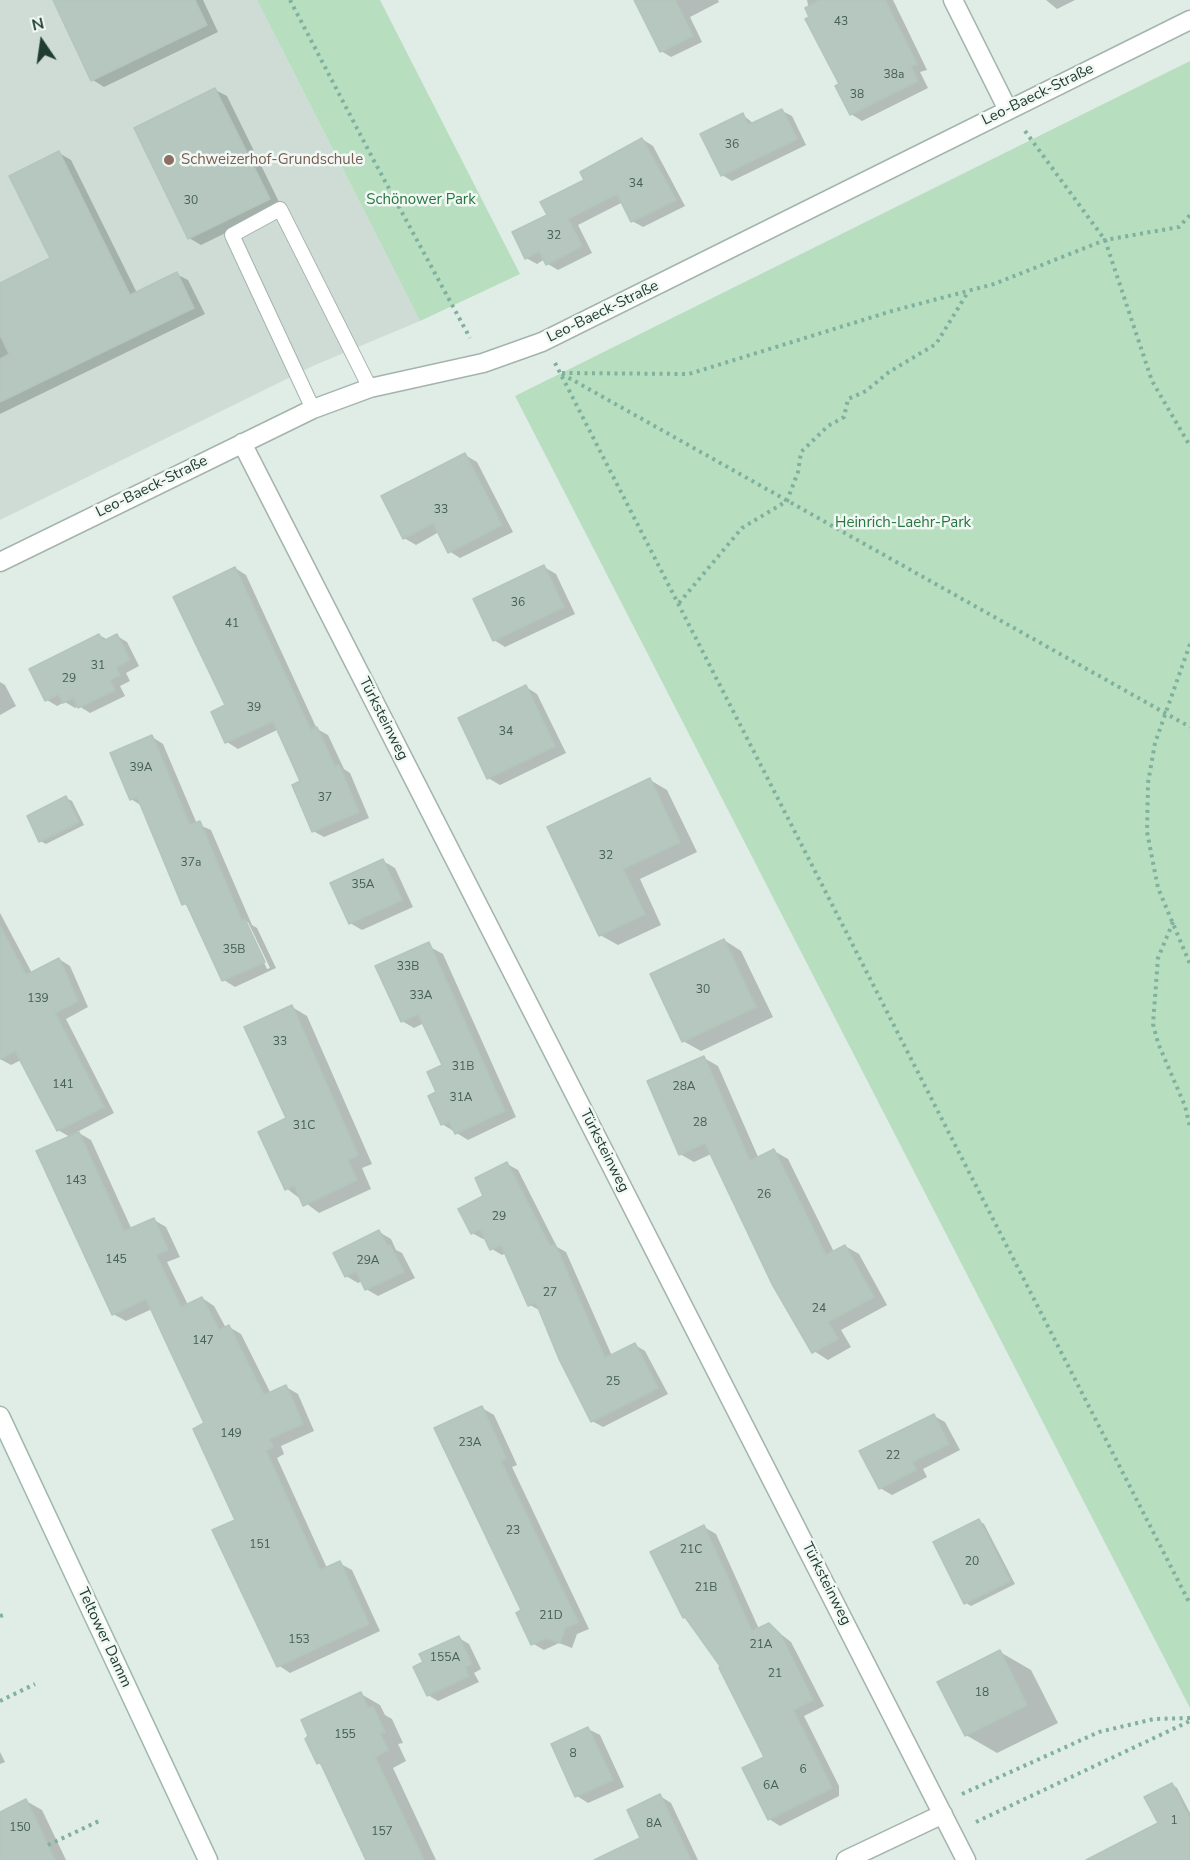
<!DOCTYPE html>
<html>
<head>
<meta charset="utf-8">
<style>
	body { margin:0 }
	#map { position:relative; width:1190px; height:1860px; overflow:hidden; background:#e0ece6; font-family:"Nunito Sans",sans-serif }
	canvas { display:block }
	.north { position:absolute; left:12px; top:12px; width:60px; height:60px; -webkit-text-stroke:4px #f1f8f4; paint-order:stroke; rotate:347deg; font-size:16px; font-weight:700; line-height:24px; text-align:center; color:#203d33 }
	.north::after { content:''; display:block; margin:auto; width:21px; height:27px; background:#203d33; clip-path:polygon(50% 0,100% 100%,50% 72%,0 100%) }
</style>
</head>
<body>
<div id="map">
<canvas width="1190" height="1860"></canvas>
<div class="north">N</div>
</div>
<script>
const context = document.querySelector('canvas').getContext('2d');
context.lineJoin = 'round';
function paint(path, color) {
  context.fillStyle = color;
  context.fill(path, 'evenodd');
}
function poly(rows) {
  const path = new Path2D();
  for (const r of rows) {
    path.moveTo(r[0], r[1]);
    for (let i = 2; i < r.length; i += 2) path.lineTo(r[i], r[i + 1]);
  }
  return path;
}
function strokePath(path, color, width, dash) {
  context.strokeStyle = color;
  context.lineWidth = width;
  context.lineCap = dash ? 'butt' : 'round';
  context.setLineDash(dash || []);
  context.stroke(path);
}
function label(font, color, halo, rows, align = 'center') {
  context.font = font + ' "Nunito Sans",sans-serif';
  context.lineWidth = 5;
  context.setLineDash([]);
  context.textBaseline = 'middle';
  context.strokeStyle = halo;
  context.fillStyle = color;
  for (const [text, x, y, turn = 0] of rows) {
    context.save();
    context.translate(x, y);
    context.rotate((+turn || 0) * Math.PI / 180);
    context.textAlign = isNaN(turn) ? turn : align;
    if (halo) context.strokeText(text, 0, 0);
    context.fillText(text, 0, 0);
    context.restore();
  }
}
const built = poly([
	[0,0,257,0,420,321,315,365,0,520]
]);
const green = poly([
	[257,0,380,0,520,274,420,321],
	[1190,61,1190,1708,515,396]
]);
const shadow = poly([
	[55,0,203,0,218,32,104,87,93,80],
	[636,0,718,0,719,2,690,17,702,42,671,57,661,51],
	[807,0,893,0,927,70,920,72,928,88,862,121,851,114,811,18],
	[1046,0,1075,0,1057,9],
	[215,90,227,96,281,206,201,245,189,238,136,129],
	[782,111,792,116,806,145,732,181,722,175,743,115,754,124],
	[642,139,653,146,685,206,643,227,632,221,623,202,578,225,592,253,558,270,548,264,545,259,537,264,526,258,549,215,586,181],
	[59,153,71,160,137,293,176,274,188,280,205,314,0,414,0,284,52,259],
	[465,455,477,462,513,532,460,558,449,551,439,532,416,545,404,538],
	[544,567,556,574,575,614,505,647,494,640],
	[235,568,246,575,317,729,328,735,344,769,350,773,369,818,324,837,313,831,302,782,279,729,238,749,227,742],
	[99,635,108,640,117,636,127,642,139,666,126,673,130,681,120,686,125,696,90,713,79,706,75,708,65,702,57,706,47,700,31,669],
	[0,682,5,685,16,706,0,715],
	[526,687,537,694,566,753,500,785,488,778],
	[152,737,163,744,197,824,211,830,252,925,257,928,276,968,235,987,224,980,190,907,184,904,142,806,131,799],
	[245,922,248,922,270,968,267,969],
	[650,780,667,790,697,852,640,879,661,925,618,945,600,935],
	[66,798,72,801,84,825,46,844,40,841],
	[383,861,395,868,413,907,362,930,350,923],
	[0,913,32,973,59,959,70,966,88,1007,66,1019,114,1113,77,1132,91,1140,132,1230,154,1220,166,1227,180,1257,167,1262,188,1305,202,1298,214,1306,226,1328,229,1327,241,1334,271,1394,286,1387,298,1394,314,1431,281,1446,284,1454,277,1458,327,1568,339,1563,352,1570,380,1631,290,1673,278,1665,237,1520,206,1424,152,1309,126,1321,113,1314,70,1137,58,1130,21,1060,11,1065,0,1059],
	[724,940,741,951,773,1017,701,1051,683,1041],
	[430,947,443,954,516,1117,468,1140,442,1124,438,1093,444,1066,424,1023,414,1028,402,1021],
	[292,1007,307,1016,372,1164,362,1168,371,1189,319,1213,286,1188],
	[704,1058,718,1066,759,1159,774,1151,788,1159,834,1252,845,1246,859,1254,887,1305,841,1330,851,1347,828,1360,814,1351,711,1154,694,1162,680,1154],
	[507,1164,518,1170,557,1247,566,1252,612,1356,635,1345,645,1351,668,1394,603,1427,592,1421,541,1311,530,1305,506,1253,502,1255,492,1249,486,1238,483,1239,472,1233,485,1197],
	[379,1232,391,1239,396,1250,402,1253,415,1278,378,1296,366,1289,362,1281,358,1283,346,1276],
	[482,1408,494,1415,517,1465,512,1467,589,1629,577,1634,572,1648,559,1643,544,1650,532,1643,523,1611],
	[934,1416,945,1422,960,1450,923,1469,927,1477,892,1495,880,1488],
	[979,1521,984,1524,1015,1584,971,1606,966,1603],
	[704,1527,716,1534,759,1629,769,1625,791,1642,824,1706,804,1716,839,1786,839,1796,780,1826,769,1819,766,1757,722,1666,690,1621,684,1617],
	[459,1638,469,1644,481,1669,474,1673,479,1682,438,1701,428,1695,425,1663],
	[1000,1652,1031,1670,1058,1723,997,1753,966,1735],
	[361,1694,380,1705,385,1715,392,1719,403,1743,398,1744,406,1761,393,1768,436,1860,374,1860,325,1767,318,1763],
	[588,1729,600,1735,624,1787,588,1803,577,1796],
	[0,1752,5,1762,0,1764],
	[1172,1784,1177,1788,1190,1813,1190,1860,1115,1860,1160,1824],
	[660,1796,671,1803,698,1860,597,1860,642,1838],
	[26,1801,42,1810,66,1860,0,1860,0,1813]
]);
const building = poly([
	[53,0,195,0,207,25,91,81,53,0],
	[634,0,675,0,693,36,660,52,634,0],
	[820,0,885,0,917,64,911,66,918,81,850,115,835,86,839,84,805,19,809,17,805,8,820,0],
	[215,88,270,199,188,239,134,128,215,88],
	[782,109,797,139,721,176,700,134,743,113,748,125,782,109],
	[642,138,676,200,631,222,617,194,568,219,582,246,546,265,539,251,525,259,512,232,547,215,540,202,584,180,580,172,642,138],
	[59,151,130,295,177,272,194,308,0,402,0,359,9,354,0,335,0,283,50,258,9,176,59,151],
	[465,453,502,525,448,553,433,523,403,539,381,496,465,453],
	[544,565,564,607,493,641,473,599,544,565],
	[235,567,311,730,317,727,335,767,339,765,359,812,312,832,292,785,300,781,273,721,225,743,211,712,225,705,173,597,235,567],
	[99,634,103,641,117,634,130,660,116,667,120,675,110,680,115,690,78,708,73,698,63,703,59,694,45,701,29,669,99,634],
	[526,685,555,746,487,779,458,718,526,685],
	[152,735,190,825,200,821,242,921,245,919,265,962,222,981,186,903,182,905,137,797,130,800,110,753,152,735],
	[650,778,680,842,623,869,645,914,599,936,547,827,650,778],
	[66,796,79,822,39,842,27,816,66,796],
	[383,859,402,900,349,924,330,883,383,859],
	[0,926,26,975,59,958,78,1001,55,1013,104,1107,57,1131,15,1051,0,1059,0,926],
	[724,939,756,1007,682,1042,650,974,724,939],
	[429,942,505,1111,455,1134,449,1121,441,1125,428,1096,436,1092,427,1072,442,1065,418,1014,401,1022,375,966,429,942],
	[292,1005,358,1155,348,1160,357,1180,303,1206,294,1185,285,1190,258,1132,286,1118,244,1027,292,1005],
	[704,1056,750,1161,774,1149,826,1255,845,1245,874,1297,828,1322,838,1339,812,1353,772,1284,705,1143,679,1155,647,1081,704,1056],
	[79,1132,124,1231,154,1218,168,1250,156,1255,181,1307,202,1297,219,1330,229,1325,264,1395,286,1385,303,1424,269,1439,273,1447,266,1451,320,1570,340,1561,369,1624,277,1667,212,1530,235,1520,193,1429,204,1423,171,1353,146,1299,112,1315,36,1151,79,1132],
	[507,1162,550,1246,555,1244,605,1358,635,1343,658,1388,591,1422,559,1359,536,1303,528,1306,501,1245,490,1250,480,1229,471,1234,458,1209,483,1196,475,1178,507,1162],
	[379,1230,387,1246,390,1245,404,1272,365,1290,356,1271,345,1277,333,1253,379,1230],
	[482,1406,506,1458,501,1461,578,1622,565,1628,560,1643,546,1638,531,1645,516,1613,521,1610,434,1428,482,1406],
	[934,1414,949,1444,912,1462,916,1470,879,1489,859,1451,934,1414],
	[979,1519,1010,1581,964,1604,933,1542,979,1519],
	[704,1525,752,1631,769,1623,780,1634,813,1700,793,1710,832,1788,768,1820,742,1768,764,1757,719,1668,720,1666,685,1617,683,1618,650,1552,704,1525],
	[459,1636,472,1664,465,1667,469,1676,427,1696,413,1667,423,1662,419,1654,459,1636],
	[1000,1650,1027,1705,965,1736,937,1682,1000,1650],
	[361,1692,368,1708,373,1707,385,1732,380,1733,388,1750,375,1757,424,1860,366,1860,320,1762,317,1764,305,1739,308,1736,301,1720,361,1692],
	[588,1727,613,1780,575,1797,551,1744,588,1727],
	[1172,1783,1190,1819,1190,1860,1086,1860,1158,1823,1144,1797,1172,1783],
	[660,1794,691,1860,594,1860,640,1838,627,1810,660,1794],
	[26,1799,55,1860,0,1860,0,1812,26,1799]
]);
const path = poly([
	[290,0,373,159,470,338],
	[1025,131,1105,240,1152,381,1190,446],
	[555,363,1190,1604],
	[562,373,689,374,892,311,994,284,1105,240,1179,227,1190,215],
	[562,374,1190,727],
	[679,603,742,528,787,501,798,472,801,452,828,426,844,417,848,399,866,391,889,372,936,344,968,292],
	[1190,644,1155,743,1148,783,1147,832,1158,888,1190,964],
	[1173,922,1158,958,1153,1024,1158,1043,1185,1106,1190,1127],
	[0,1616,3,1615],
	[0,1701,35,1684],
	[962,1794,1099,1732,1154,1719,1190,1718],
	[976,1822,1190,1721],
	[48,1845,99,1821]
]);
const lane = poly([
	[313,409,232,235,280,209,370,388]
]);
const street = poly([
	[953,0,1008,110],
	[242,443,966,1860],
	[0,562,313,409,370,388,483,363,542,342,1190,20],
	[846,1860,943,1814]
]);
const secondary = poly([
	[0,1416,208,1860]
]);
const markers = [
	[169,160,6,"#8d6e63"]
];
const numberNames = [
	["43",841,22],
	["38a",894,75],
	["38",857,95],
	["36",732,145],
	["34",636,184],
	["30",191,201],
	["32",554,236],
	["33",441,510],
	["36",518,603],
	["41",232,624],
	["31",98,666],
	["29",69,679],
	["39",254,708],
	["34",506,732],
	["39A",141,768],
	["37",325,798],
	["32",606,856],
	["37a",191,863],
	["35A",363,885],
	["35B",234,950],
	["33B",408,967],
	["30",703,990],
	["33A",421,996],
	["139",38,999],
	["33",280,1042],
	["31B",463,1067],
	["141",63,1085],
	["28A",684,1087],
	["31A",461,1098],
	["28",700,1123],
	["31C",304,1126],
	["143",76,1181],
	["26",764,1195],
	["29",499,1217],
	["145",116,1260],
	["29A",368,1261],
	["27",550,1293],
	["24",819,1309],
	["147",203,1341],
	["25",613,1382],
	["149",231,1434],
	["23A",470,1443],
	["22",893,1456],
	["23",513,1531],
	["151",260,1545],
	["21C",691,1550],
	["20",972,1562],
	["21B",706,1588],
	["21D",551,1616],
	["153",299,1640],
	["21A",761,1645],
	["155A",445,1658],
	["21",775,1674],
	["18",982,1693],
	["155",345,1735],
	["8",573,1754],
	["6",803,1770],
	["6A",771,1786],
	["1",1174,1821],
	["8A",654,1824],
	["150",20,1828],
	["157",382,1832]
];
const streetNames = [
	["Leo-Baeck-Straße",1038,95,-26],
	["Leo-Baeck-Straße",603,312,-26],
	["Leo-Baeck-Straße",152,487,-26],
	["Türksteinweg",383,719,63],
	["Türksteinweg",604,1151,63],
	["Türksteinweg",826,1584,63],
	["Teltower Damm",104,1638,65]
];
const educationNames = [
	["Schweizerhof-Grundschule",181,160]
];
const parkNames = [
	["Schönower Park",421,200],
	["Heinrich-Laehr-Park",903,523]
];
paint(built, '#cedcd5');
paint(green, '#b8dec0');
paint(shadow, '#0003');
paint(building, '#b5c7bf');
strokePath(building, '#b2c6bc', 1.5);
strokePath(lane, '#a3b4ad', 16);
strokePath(street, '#a3b4ad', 21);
strokePath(secondary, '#9eb8ad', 21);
strokePath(path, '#7fb19e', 4, [3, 4.5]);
strokePath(lane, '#fff', 14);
strokePath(street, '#fff', 18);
strokePath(secondary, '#fff', 18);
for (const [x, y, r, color] of markers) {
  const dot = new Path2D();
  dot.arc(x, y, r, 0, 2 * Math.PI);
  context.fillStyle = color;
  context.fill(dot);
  strokePath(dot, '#f1f8f4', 2);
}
label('12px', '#456056', null, numberNames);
label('15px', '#203d33', '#f1f8f4', streetNames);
label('15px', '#785e54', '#f1f8f4', educationNames, 'left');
label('15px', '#297541', '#f1f8f4', parkNames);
</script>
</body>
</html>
